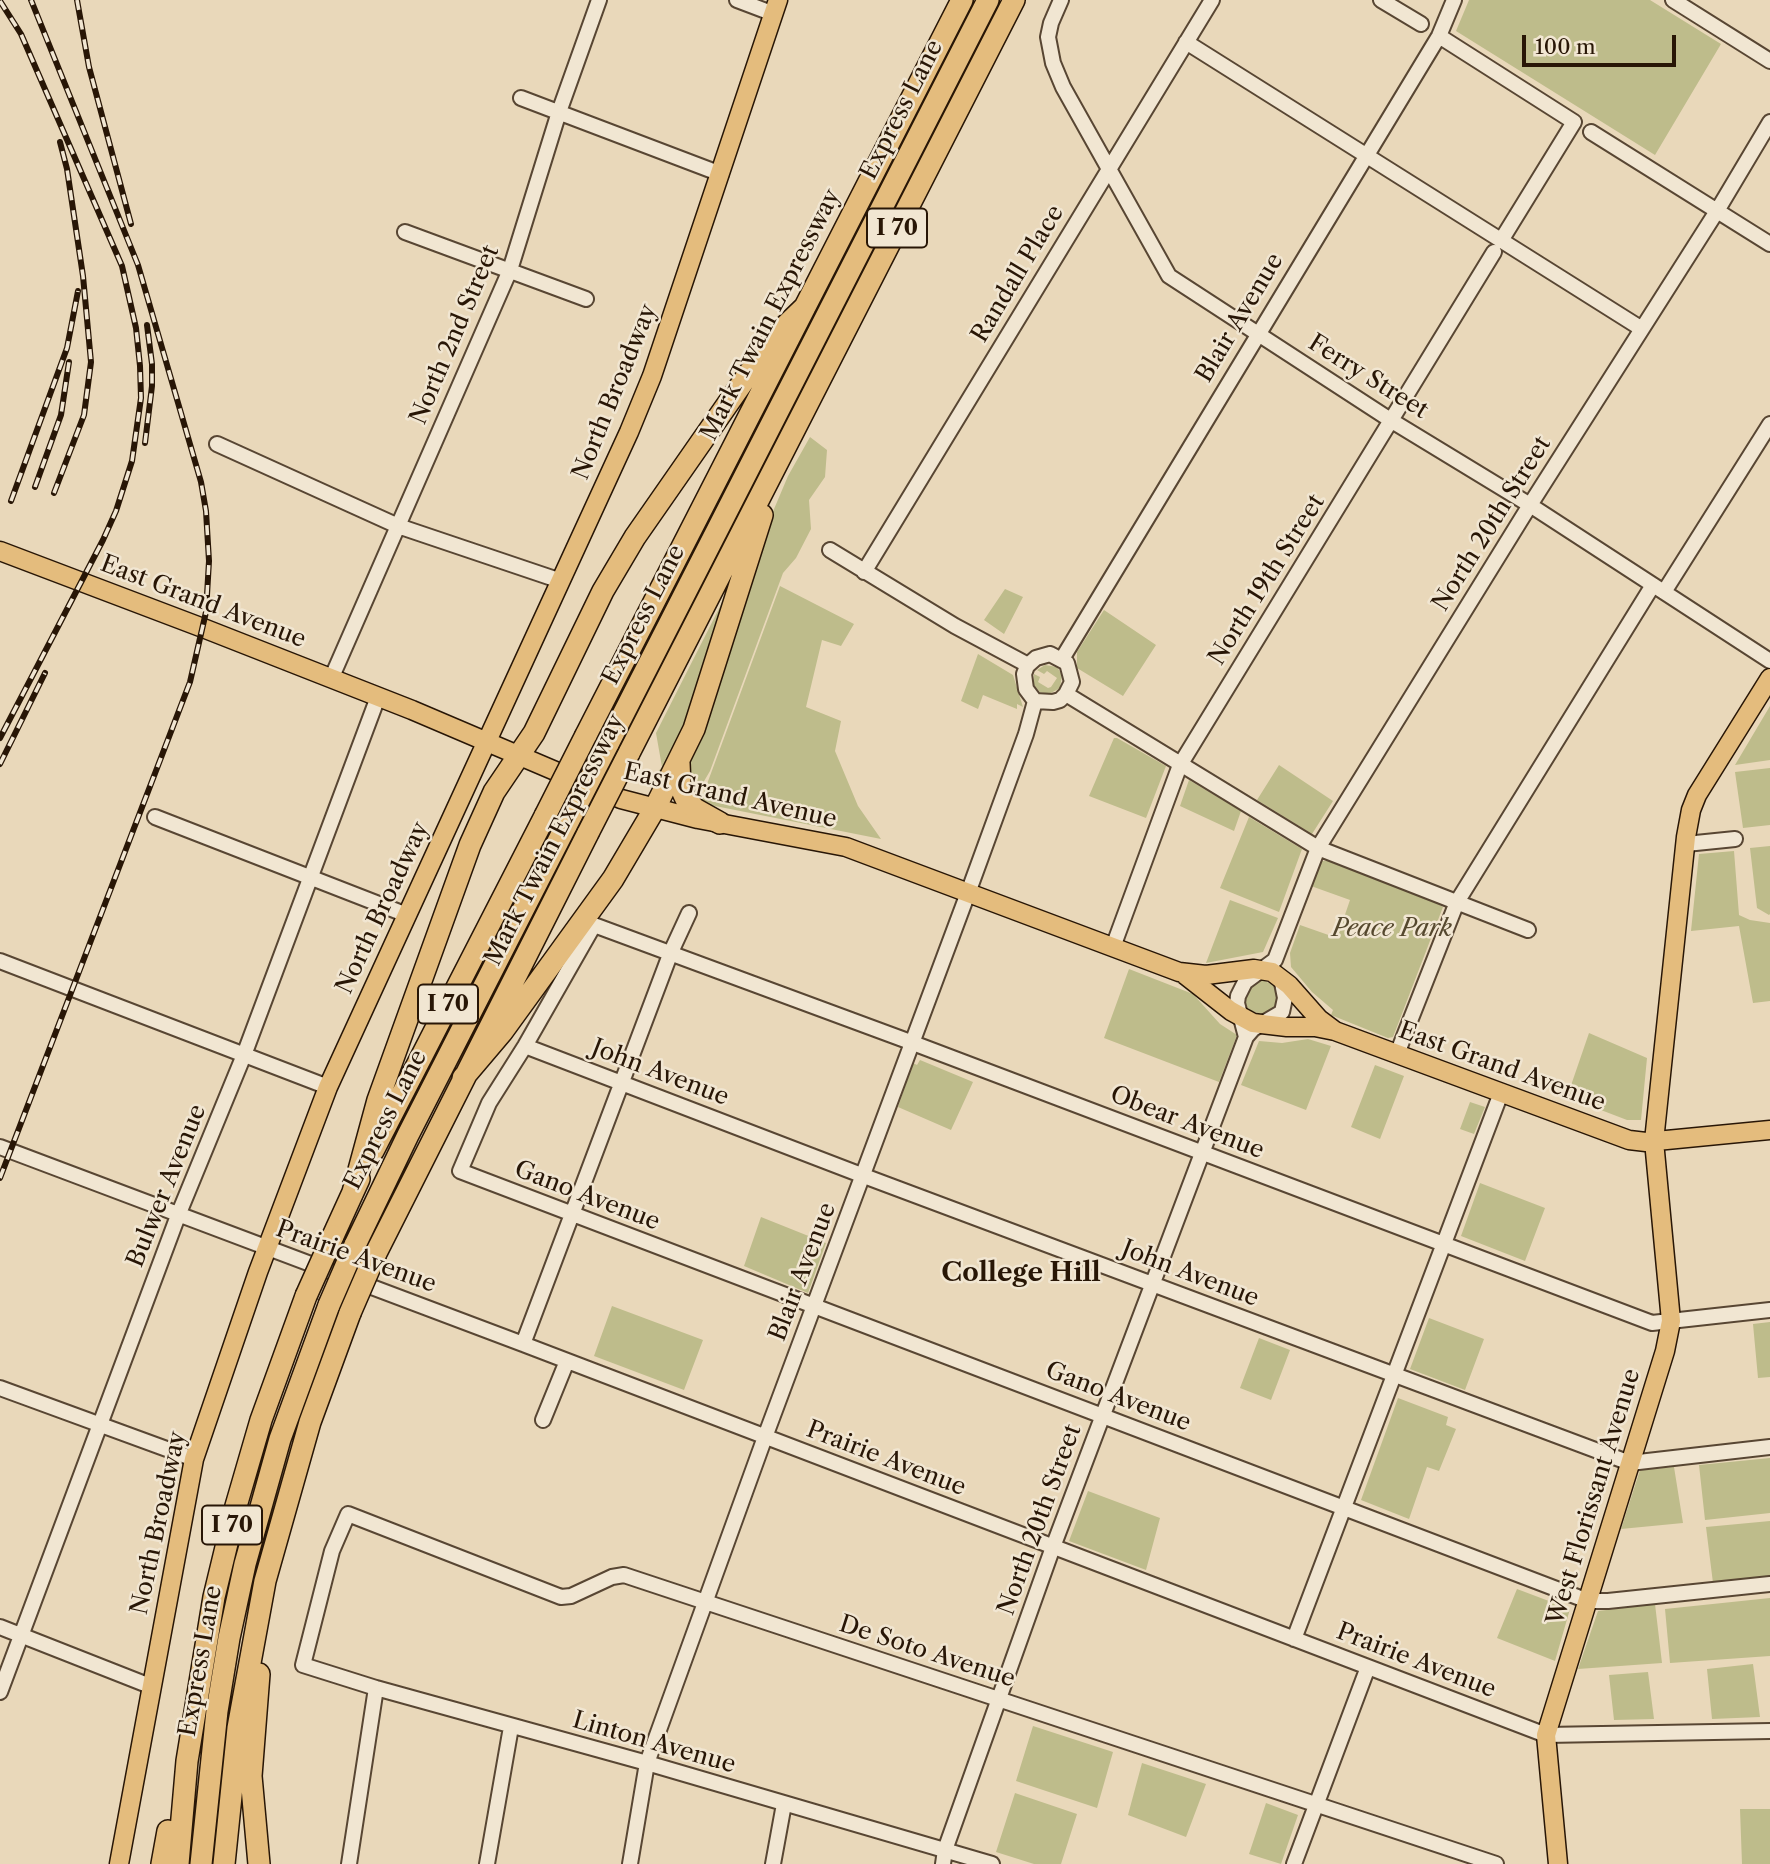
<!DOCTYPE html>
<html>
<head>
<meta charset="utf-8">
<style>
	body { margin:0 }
	#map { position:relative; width:1770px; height:1864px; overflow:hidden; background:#e9d8ba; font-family:"Libre Caslon Text",serif }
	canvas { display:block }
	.scale { position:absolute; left:1522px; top:35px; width:154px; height:32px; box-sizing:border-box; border:4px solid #281606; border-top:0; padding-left:9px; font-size:21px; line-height:24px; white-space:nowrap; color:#281606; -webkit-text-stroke:5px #f1e6d2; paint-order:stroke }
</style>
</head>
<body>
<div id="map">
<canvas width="1770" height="1864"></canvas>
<div class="scale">100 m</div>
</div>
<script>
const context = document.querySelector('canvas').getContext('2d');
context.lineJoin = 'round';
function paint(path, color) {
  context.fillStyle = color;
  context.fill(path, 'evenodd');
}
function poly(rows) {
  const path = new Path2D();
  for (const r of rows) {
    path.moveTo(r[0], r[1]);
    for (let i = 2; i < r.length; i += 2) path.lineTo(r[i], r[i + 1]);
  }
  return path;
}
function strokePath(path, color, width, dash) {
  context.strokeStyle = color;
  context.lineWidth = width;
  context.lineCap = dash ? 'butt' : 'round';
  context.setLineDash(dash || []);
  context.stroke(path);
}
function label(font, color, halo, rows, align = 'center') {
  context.font = font + ' "Libre Caslon Text",serif';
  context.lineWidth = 5;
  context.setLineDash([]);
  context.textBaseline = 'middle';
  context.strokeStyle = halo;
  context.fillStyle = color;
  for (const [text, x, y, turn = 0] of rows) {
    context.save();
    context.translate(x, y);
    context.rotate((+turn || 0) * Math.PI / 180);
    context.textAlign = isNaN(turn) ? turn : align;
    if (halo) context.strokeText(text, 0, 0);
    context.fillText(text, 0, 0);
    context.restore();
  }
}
const green = poly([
	[1469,0,1650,0,1721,44,1655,155,1456,31],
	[810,437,827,450,825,477,809,500,811,529,796,558,783,573,710,771,693,800,685,763,766,528,788,476],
	[740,567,693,715,656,784,649,782,662,767,656,733],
	[780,586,854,624,841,646,822,640,806,707,841,721,835,751,858,806,881,839,700,803],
	[1005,589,1023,597,1004,634,984,620],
	[1104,610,1156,645,1123,696,1077,668,1077,652],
	[978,654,1013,675,1023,707,1017,704,1017,709,983,695,978,709,961,701],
	[1045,665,1057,667,1062,675,1060,688,1049,694,1040,692,1034,685,1034,674,1040,677,1038,682,1048,688,1051,687,1057,678,1047,671,1044,674,1037,670],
	[1770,706,1770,760,1735,765],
	[1114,738,1117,738,1166,766,1146,818,1089,796],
	[1279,765,1333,801,1312,834,1257,800],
	[1770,768,1770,825,1743,828,1735,772],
	[1189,780,1241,811,1234,831,1180,806],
	[1249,817,1302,849,1279,912,1220,888],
	[1770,846,1770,914,1769,915,1757,908,1750,848],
	[1734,851,1739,915,1750,920,1770,923,1770,1001,1753,1003,1739,926,1691,931,1699,854],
	[1322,861,1328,861,1435,902,1443,907,1393,1037,1388,1038,1331,1015,1333,1010,1312,992,1291,967,1290,953,1300,925,1337,938,1350,900,1311,886],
	[1230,900,1278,918,1263,952,1206,963],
	[1129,969,1193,994,1220,1024,1237,1035,1219,1082,1104,1038],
	[1258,980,1263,980,1273,985,1278,995,1276,1006,1272,1010,1262,1014,1251,1011,1247,1007,1244,996,1245,990],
	[1589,1033,1647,1058,1641,1120,1627,1120,1567,1097],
	[1308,1039,1331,1046,1306,1110,1241,1085,1259,1041,1282,1043],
	[920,1060,973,1082,951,1130,898,1107,913,1063,917,1065],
	[1375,1065,1404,1076,1380,1139,1351,1127],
	[1470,1102,1485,1107,1474,1134,1460,1129],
	[1480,1183,1545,1208,1525,1261,1461,1236],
	[761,1217,826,1243,808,1293,744,1266],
	[612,1306,703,1340,684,1390,594,1356],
	[1429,1318,1484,1339,1465,1390,1410,1369],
	[1770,1322,1770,1377,1758,1378,1753,1324],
	[1259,1338,1290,1350,1271,1400,1240,1388],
	[1398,1398,1448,1417,1446,1425,1456,1429,1439,1471,1427,1467,1409,1519,1361,1500],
	[1770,1458,1770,1513,1705,1520,1699,1465],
	[1674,1467,1683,1523,1621,1529,1640,1470],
	[1088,1491,1160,1518,1146,1570,1069,1541],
	[1770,1521,1770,1577,1713,1583,1706,1527],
	[1517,1589,1570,1609,1555,1661,1497,1638],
	[1770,1598,1770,1656,1670,1663,1665,1609],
	[1655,1604,1662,1663,1578,1669,1598,1611],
	[1753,1664,1760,1717,1712,1719,1707,1669],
	[1648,1672,1654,1719,1614,1720,1609,1675],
	[1033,1726,1113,1752,1097,1808,1016,1781],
	[1142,1763,1206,1784,1186,1837,1128,1815],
	[1015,1793,1077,1814,1061,1864,1034,1864,996,1852],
	[1266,1803,1298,1815,1281,1864,1249,1854],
	[1740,1809,1770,1809,1770,1864,1742,1864]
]);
const minor = poly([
	[737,0,774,14],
	[1061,0,1051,23,1048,37,1053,63,1063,87,1169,276,1392,421,1530,505,1770,661],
	[1381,0,1421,24],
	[1673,0,1770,61],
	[1439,36,1574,122,1502,239],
	[1186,42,1642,329],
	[521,98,721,174],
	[1591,132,1770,244],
	[405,232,586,299],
	[217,444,398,526,561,581],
	[830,550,955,626,1028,665],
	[864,572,1212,0],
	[1664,592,1770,424],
	[1050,654,1067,663,1072,682,1066,694,1060,700,1053,702,1035,701,1026,689,1024,674,1027,666,1036,658,1050,654],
	[1062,659,1439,36,1454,0],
	[331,679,510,270,559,112,599,0],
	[1066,694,1318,848,1528,930],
	[155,817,407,915],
	[1686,844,1735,839],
	[1113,947,1180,765,1494,252],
	[0,961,328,1087],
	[1246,1037,1237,1003,1238,996,1245,982,1275,960,1318,848,1530,505,1717,211,1770,122],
	[525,1046,864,1176,1630,1463,1770,1447],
	[1397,1054,1457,902,1653,585],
	[0,1147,523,1344,1546,1735,1770,1731],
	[1770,1310,1652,1323,905,1040,594,925,525,1046,489,1103,460,1171,1588,1601,1608,1601,1770,1584],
	[523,1344,671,952,689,913],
	[0,1388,194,1459],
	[543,1420,567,1361],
	[0,1627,150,1686],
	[1294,1639,1501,1093],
	[0,1692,179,1213,244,1055,378,697],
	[349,1864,376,1688],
	[487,1864,511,1727],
	[630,1864,647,1763,765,1437,968,893,1026,734,1035,701],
	[773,1864,784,1804],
	[943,1864,945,1850,1053,1547,1246,1037,1253,1029,1282,1012,1285,998,1281,978],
	[992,1864,647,1763,376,1688,303,1665,332,1551,348,1514,561,1597,571,1596,612,1577,624,1575,1496,1864],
	[1294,1864,1368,1667]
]);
const major = poly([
	[0,551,203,628,412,710,621,799,698,819,846,847,1179,972,1206,975,1254,969,1272,972,1289,985,1319,1019,1335,1031],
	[1185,975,1231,1011,1253,1023,1287,1027,1315,1027,1335,1031,1629,1140,1646,1142,1770,1130],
	[119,1864,194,1459,258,1272,328,1087,629,432,652,376,778,0],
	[1558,1864,1546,1735,1665,1351,1671,1321,1654,1141,1686,837,1691,810,1697,795,1770,678]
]);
const highway = poly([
	[586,735,962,0],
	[608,744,988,0],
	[629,753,1014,0],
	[679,763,680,786,686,799,695,809,720,823],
	[463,1078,502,1032,613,879,655,808,694,729,762,515],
	[373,1151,545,816],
	[353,1192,378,1100,470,845,494,792,534,733,603,591,635,537,775,336,805,307],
	[333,1236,359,1179],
	[355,1245,408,1135,567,824],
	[376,1253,588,833],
	[162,1864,168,1831],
	[178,1864,187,1761,214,1597,236,1506,261,1420,306,1296],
	[201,1864,217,1711,229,1638,245,1564,280,1439,329,1305],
	[224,1864,238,1728,265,1581,310,1422,350,1313],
	[259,1864,251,1776,259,1674]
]);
const rail = poly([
	[77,0,89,67,131,224],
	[0,1,21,34,122,266,136,328,140,366,141,398,132,461,116,511,103,540,0,738],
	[145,443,152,386,152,364,147,325],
	[35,487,61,415,69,362],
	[54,493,84,415,91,362,83,276,67,169,60,142],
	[11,501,67,348,78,291],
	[0,764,45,673],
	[0,1178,190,682,206,612,209,561,206,511,201,482,138,265,31,0]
]);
const highwayBridge = poly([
	[545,816,586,735],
	[567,824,608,744],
	[588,833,629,753],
	[306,1296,333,1236],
	[329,1305,355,1245],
	[350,1313,376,1253]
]);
const shields = [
	[897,228,60],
	[448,1004,60],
	[232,1525,60]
];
const shieldNames = [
	["I 70",897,228],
	["I 70",448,1004],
	["I 70",232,1525]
];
const streetNames = [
	["Express Lane",902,110,-63],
	["Randall Place",1018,274,-59],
	["Mark Twain Expressway",771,315,-63],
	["Blair Avenue",1240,318,-59],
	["North 2nd Street",455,335,-67],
	["Ferry Street",1368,377,32],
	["North Broadway",615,392,-68],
	["North 20th Street",1492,524,-58],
	["North 19th Street",1267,580,-58],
	["East Grand Avenue",203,602,21],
	["Express Lane",644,615,-63],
	["East Grand Avenue",730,796,13],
	["Mark Twain Expressway",555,840,-63],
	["North Broadway",383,908,-65],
	["East Grand Avenue",1502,1067,20],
	["John Avenue",660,1073,21],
	["Express Lane",386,1120,-63],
	["Obear Avenue",1187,1123,21],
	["Bulwer Avenue",167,1186,-68],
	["Gano Avenue",587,1196,21],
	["Prairie Avenue",356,1257,20],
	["Blair Avenue",803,1272,-69],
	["John Avenue",1190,1274,21],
	["Gano Avenue",1118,1397,21],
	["Prairie Avenue",886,1459,21],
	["West Florissant Avenue",1594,1497,-73],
	["North 20th Street",1040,1520,-70],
	["North Broadway",159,1523,-78],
	["De Soto Avenue",927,1652,18],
	["Express Lane",201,1661,-80],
	["Prairie Avenue",1416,1661,21],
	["Linton Avenue",654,1743,16]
];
const parkNames = [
	["Peace Park",1392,929]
];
const neighbourhoodNames = [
	["College Hill",1021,1273]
];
paint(green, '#bebc8b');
strokePath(minor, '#584633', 18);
strokePath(major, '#281606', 21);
strokePath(highway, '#281606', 24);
strokePath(minor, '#f1e6d2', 14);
strokePath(major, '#e4bc7d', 18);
strokePath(highway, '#e4bc7d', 21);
strokePath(rail, '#281606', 6);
strokePath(rail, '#f1e6d2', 3.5, [10]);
strokePath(highwayBridge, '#281606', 24, []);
strokePath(highwayBridge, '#e4bc7d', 21);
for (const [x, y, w] of shields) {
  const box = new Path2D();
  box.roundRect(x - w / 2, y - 19.5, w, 39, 5);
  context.fillStyle = '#f1e6d2';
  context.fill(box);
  strokePath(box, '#281606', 2);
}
label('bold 23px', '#281606', null, shieldNames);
label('24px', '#281606', '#f1e6d2', streetNames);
label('italic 24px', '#55482e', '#f1e6d2', parkNames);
label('bold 26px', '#281606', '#f1e6d2', neighbourhoodNames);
</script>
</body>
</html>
